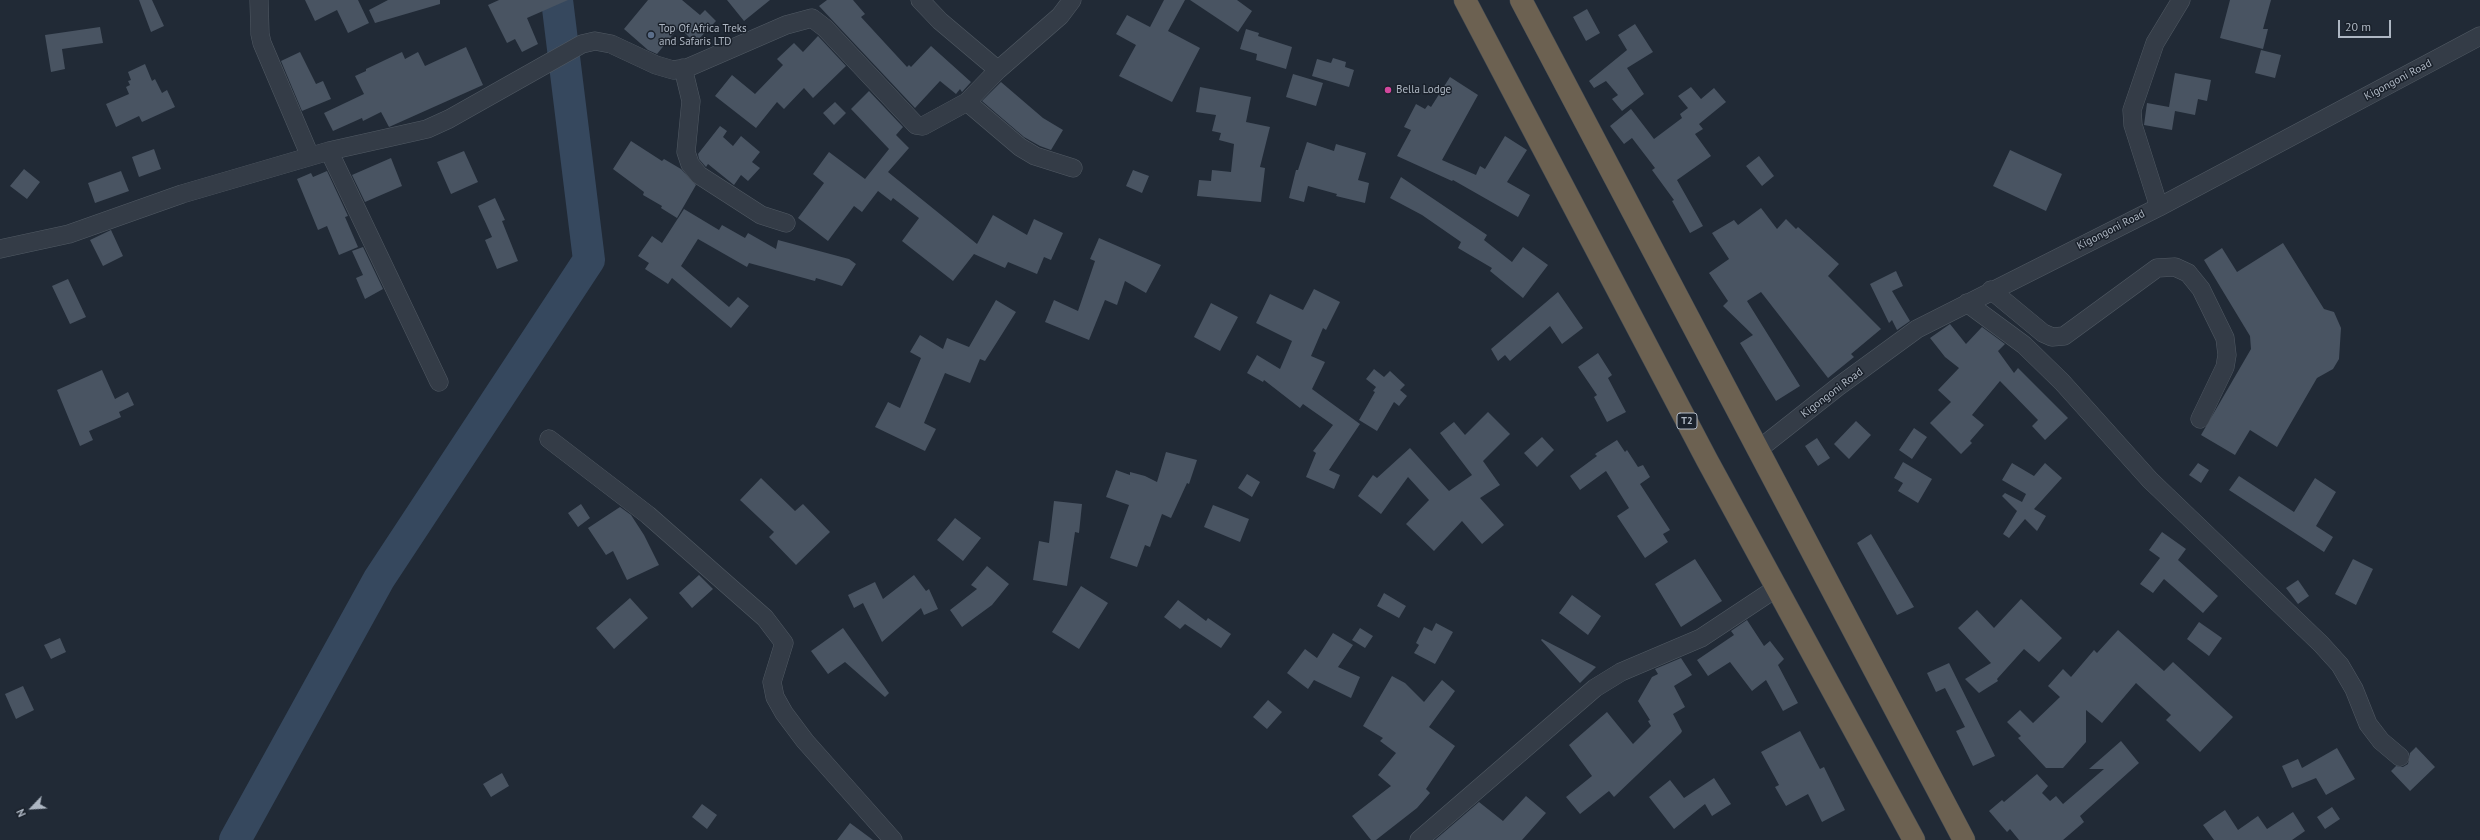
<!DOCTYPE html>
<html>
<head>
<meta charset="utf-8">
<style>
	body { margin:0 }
	#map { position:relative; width:2480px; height:840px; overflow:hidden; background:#212a36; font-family:"PT Sans",sans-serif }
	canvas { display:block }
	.north { position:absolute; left:12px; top:788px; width:40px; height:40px; -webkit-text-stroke:3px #1a212b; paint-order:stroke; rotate:245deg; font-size:11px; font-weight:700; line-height:16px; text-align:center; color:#aeb7c3 }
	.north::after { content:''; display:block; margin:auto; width:14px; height:18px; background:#aeb7c3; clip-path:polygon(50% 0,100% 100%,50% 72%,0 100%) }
	.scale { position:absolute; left:2338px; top:20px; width:53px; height:18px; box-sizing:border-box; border:2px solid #aeb7c3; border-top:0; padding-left:5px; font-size:12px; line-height:14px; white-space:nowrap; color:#aeb7c3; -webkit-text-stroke:3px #1a212b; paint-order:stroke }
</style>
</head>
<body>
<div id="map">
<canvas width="2480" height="840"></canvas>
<div class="north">N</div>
<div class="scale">20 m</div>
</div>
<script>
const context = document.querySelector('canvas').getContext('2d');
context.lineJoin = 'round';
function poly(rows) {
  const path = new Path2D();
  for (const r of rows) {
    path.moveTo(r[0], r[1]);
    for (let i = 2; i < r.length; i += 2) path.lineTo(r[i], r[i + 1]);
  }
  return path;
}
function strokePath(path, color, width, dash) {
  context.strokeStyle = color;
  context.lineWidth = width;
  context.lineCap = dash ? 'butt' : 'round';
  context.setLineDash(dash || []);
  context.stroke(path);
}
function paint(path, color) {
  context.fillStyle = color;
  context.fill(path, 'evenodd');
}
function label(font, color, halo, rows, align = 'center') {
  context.font = font + ' "PT Sans",sans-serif';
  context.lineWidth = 3;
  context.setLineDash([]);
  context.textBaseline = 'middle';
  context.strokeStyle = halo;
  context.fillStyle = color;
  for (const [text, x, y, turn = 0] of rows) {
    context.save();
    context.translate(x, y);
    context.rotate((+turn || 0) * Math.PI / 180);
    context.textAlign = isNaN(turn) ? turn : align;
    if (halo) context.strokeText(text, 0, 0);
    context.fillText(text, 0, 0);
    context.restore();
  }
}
const river = poly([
	[235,840,379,579,589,260,557,0]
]);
const building = poly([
	[139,0,152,0,164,26,151,32],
	[305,0,358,0,369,23,348,33,337,10,315,21],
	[388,0,440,0,440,4,375,23,369,10],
	[499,0,568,0,527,18,538,44,522,52,515,39,507,43,488,5],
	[648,0,682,0,700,15,705,10,716,21,695,43,679,27,657,54,648,50,624,29],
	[727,0,770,0,744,21],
	[827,0,853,0,865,14,861,17,907,67,909,65,911,67,931,46,971,82,962,92,960,89,956,94,940,81,915,108,819,6],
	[1164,0,1185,0,1168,31,1200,48,1172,102,1119,76,1136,45,1116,34,1127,15,1150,27],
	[1190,0,1237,0,1252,11,1238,32],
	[2230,0,2271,0,2263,29,2268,29,2263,49,2220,38],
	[1587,9,1600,33,1586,41,1573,17],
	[1635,24,1653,52,1627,68,1644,94,1622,111,1612,99,1618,95,1606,81,1594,88,1589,81,1627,50,1618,35],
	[100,27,103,43,62,49,65,69,51,72,45,35],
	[1246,29,1259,33,1258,36,1292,47,1286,69,1256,60,1257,54,1240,49],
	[818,36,846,66,813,98,804,88,784,109,777,102,756,128,715,96,732,75,755,94,783,65,777,59,794,43,803,52],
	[466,47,483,85,389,127,381,112,363,121,362,118,333,131,324,113,364,94,355,76,366,71,366,69,402,52,405,59,418,52,425,66],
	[2261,50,2281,55,2275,78,2255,73],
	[300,52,316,84,323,81,331,99,302,111,281,61],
	[1333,58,1346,62,1345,67,1354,70,1349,87,1312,76,1317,59,1331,63],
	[145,64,152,81,155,79,162,93,167,90,175,107,142,122,139,116,116,127,106,104,129,94,126,87,130,85,128,81,131,80,128,72],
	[2175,73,2211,80,2207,101,2198,99,2195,115,2175,111,2172,130,2144,125,2147,103,2169,107],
	[1293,74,1323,83,1316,106,1286,97],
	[1450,77,1478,95,1442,160,1476,175,1480,166,1485,169,1505,136,1527,150,1507,182,1530,195,1518,217,1453,180,1452,181,1397,156,1411,130,1404,127,1416,104,1425,109,1428,105,1431,107],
	[1001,82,1043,118,1063,130,1051,150,1040,146,1024,137,982,101],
	[1200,87,1251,97,1246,122,1270,127,1260,167,1265,168,1261,202,1197,196,1199,180,1211,181,1212,170,1231,172,1234,144,1219,140,1221,133,1212,131,1216,115,1196,112],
	[1691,87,1701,99,1714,88,1726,102,1699,124,1703,129,1695,134,1711,156,1677,180,1703,226,1690,233,1672,201,1674,200,1652,170,1655,168,1632,138,1624,144,1610,126,1631,109,1654,139,1682,118,1680,114,1688,108,1678,96],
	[869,91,903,127,896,135,909,148,888,172,977,244,993,215,1027,235,1034,219,1063,233,1051,260,1044,257,1037,274,1008,262,1005,268,974,254,953,281,902,241,919,218,893,198,891,201,878,191,862,212,854,206,828,241,798,218,824,183,813,174,829,152,865,179,889,149,851,109],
	[835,102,846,113,834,125,823,113],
	[720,126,727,131,723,137,733,146,741,136,760,152,752,162,760,168,748,181,741,175,734,185,708,164,706,167,699,159,698,154],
	[631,141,662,161,664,159,681,169,696,185,677,218,661,208,662,206,643,195,644,192,613,169],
	[1307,142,1334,151,1336,144,1366,153,1358,180,1369,183,1365,203,1336,196,1337,194,1308,186,1304,202,1289,198,1296,170,1298,170],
	[154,149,161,169,139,177,132,157],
	[2010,150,2062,174,2046,211,1993,186],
	[464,151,478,182,451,194,437,162],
	[1759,156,1774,176,1762,186,1746,166],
	[391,158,402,186,365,202,352,175],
	[24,169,40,182,27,199,10,186],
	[1133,170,1149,176,1142,193,1126,186],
	[121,171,129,191,95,203,88,183],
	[327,171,348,216,345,217,358,247,339,255,327,226,318,230,297,179,311,173,313,177],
	[1401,177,1487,235,1484,240,1512,262,1523,247,1548,265,1523,298,1490,271,1492,268,1458,248,1461,242,1422,215,1390,198],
	[495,198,505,220,502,221,518,261,497,269,485,240,492,237,478,206],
	[1761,208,1777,229,1786,219,1796,229,1798,227,1839,264,1828,276,1881,329,1851,354,1854,357,1828,378,1761,292,1747,301,1800,386,1776,401,1740,343,1753,335,1723,306,1728,301,1709,273,1729,259,1712,233,1734,220,1738,225],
	[684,209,719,230,722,225,745,238,748,233,776,249,778,240,849,259,856,264,842,286,816,278,815,281,749,263,747,267,698,239,681,266,729,307,738,297,749,306,731,328,672,278,668,284,645,269,649,263,638,256,652,236,662,243],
	[111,230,123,256,103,266,90,240],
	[1099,238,1161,265,1146,293,1125,281,1117,305,1105,300,1089,340,1045,322,1054,300,1078,311,1095,261,1090,259],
	[2283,243,2324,309,2334,312,2341,328,2339,359,2333,369,2317,378,2277,447,2250,430,2235,455,2201,435,2251,349,2250,336,2204,260,2222,248,2237,272],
	[363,247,383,289,365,299,356,278,363,275,352,251],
	[1896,271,1903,286,1892,291,1910,321,1897,330,1892,320,1889,323,1870,284],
	[68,279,86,317,70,324,52,286],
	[1314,289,1340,302,1326,330,1323,328,1311,356,1325,362,1312,389,1360,424,1329,470,1340,475,1334,489,1306,477,1316,453,1313,451,1333,425,1303,404,1300,408,1264,380,1263,382,1247,373,1257,355,1280,369,1292,341,1256,323,1270,294,1303,310],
	[1558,292,1583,328,1562,344,1550,326,1510,361,1505,355,1498,361,1491,349],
	[996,300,1016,312,985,361,980,359,970,383,945,373,924,423,936,429,925,451,875,427,888,402,900,408,921,358,910,352,920,335,943,349,947,338,969,347],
	[1211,303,1238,317,1220,351,1194,337],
	[1950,324,1966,344,1982,327,2005,344,1998,351,2014,373,2018,368,2068,418,2045,440,2032,426,2038,420,2000,381,1972,415,1984,425,1970,441,1972,443,1961,454,1930,423,1951,402,1938,390,1959,368,1945,357,1930,338],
	[1598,353,1612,375,1608,378,1626,412,1607,422,1594,397,1597,395,1578,367],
	[1374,369,1384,377,1390,371,1405,385,1400,390,1407,396,1399,406,1394,402,1377,431,1359,420,1375,392,1373,391,1376,387,1366,379],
	[102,370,115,399,128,392,134,405,119,412,121,417,89,431,93,440,80,446,57,390],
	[1488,412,1510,434,1483,461,1500,485,1480,498,1504,525,1482,544,1462,521,1434,551,1406,524,1429,500,1408,477,1381,514,1358,496,1373,475,1377,478,1410,448,1449,491,1472,475,1440,433,1454,422,1465,435],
	[1856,421,1871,435,1849,459,1834,444],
	[1914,428,1927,437,1912,459,1899,450],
	[1542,437,1554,450,1537,467,1524,453],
	[1817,438,1830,458,1818,466,1805,446],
	[1617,440,1625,452,1627,450,1638,467,1643,465,1650,477,1640,484,1670,530,1663,534,1668,542,1645,558,1617,516,1629,508,1606,471,1580,490,1570,476,1597,456,1595,454],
	[1166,452,1197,460,1189,484,1187,483,1171,518,1162,514,1150,547,1145,545,1137,567,1110,558,1129,505,1106,497,1116,470,1130,475,1130,472,1145,476,1157,482],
	[1903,462,1932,479,1918,503,1898,491,1903,483,1894,478],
	[2012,463,2034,476,2045,463,2062,478,2034,509,2046,516,2037,531,2025,519,2009,538,2003,534,2017,511,2002,496,2005,493,2022,502,2026,494,2002,480],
	[2198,463,2209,470,2201,483,2189,475],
	[1247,474,1260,482,1252,497,1238,488],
	[2239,476,2294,512,2315,478,2336,492,2316,526,2333,537,2324,552,2229,490],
	[761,478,795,511,803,504,830,532,796,565,769,537,774,532,740,500],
	[1054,501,1082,504,1079,533,1075,532,1067,586,1033,580,1039,541,1049,543],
	[581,504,590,518,578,527,568,513],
	[1213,505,1249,519,1240,542,1204,527],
	[620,507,631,515,644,535,659,565,627,580,613,551,606,555,588,528],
	[955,518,981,538,963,561,937,540],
	[2162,532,2186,549,2178,560,2218,596,2203,613,2164,579,2153,593,2140,584,2160,558,2149,550],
	[1871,534,1914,607,1897,615,1857,543],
	[1695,559,1722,601,1681,627,1655,584],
	[2353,559,2373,569,2356,605,2335,594],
	[987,566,1009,584,992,605,962,627,950,610,977,589,971,585],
	[699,575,713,589,692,608,679,593],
	[914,575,926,591,929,589,938,609,924,615,921,608,882,642,863,603,854,608,848,595,875,582,883,599],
	[2298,580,2309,596,2298,604,2286,588],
	[1081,586,1108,603,1079,649,1052,632],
	[1384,593,1406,606,1399,618,1377,606],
	[1572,595,1601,616,1588,635,1559,613],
	[630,598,648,618,614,649,596,628],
	[2021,599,2062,638,2039,662,2024,649,1997,679,1998,681,1979,693,1965,679,1991,663,1958,628,1977,610,1994,628],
	[1178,600,1206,621,1208,618,1231,634,1221,648,1185,624,1180,629,1164,617],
	[1747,620,1764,646,1770,641,1784,659,1778,665,1798,703,1783,711,1766,680,1752,691,1730,662,1708,676,1697,660,1734,635,1731,631],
	[2199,622,2222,638,2209,656,2187,639],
	[1436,623,1453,632,1435,664,1414,653,1419,645,1416,643,1424,627,1432,631],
	[843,628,889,693,885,697,845,662,828,674,811,651],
	[1360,628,1373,636,1365,648,1352,640],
	[2118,630,2164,671,2173,662,2233,717,2200,752,2166,720,2171,715,2136,683,2102,723,2086,710,2086,742,2063,768,2046,768,2018,738,2021,736,2007,722,2020,710,2033,723,2060,697,2048,686,2063,669,2071,677,2094,650,2097,653],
	[1333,633,1353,645,1338,667,1360,677,1351,698,1314,680,1308,689,1287,673,1305,649,1317,658],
	[60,638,66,652,51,659,44,645],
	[1542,639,1596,667,1580,683,1541,640],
	[1681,658,1692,675,1674,686,1685,707,1673,714,1682,731,1681,733,1614,797,1609,791,1580,814,1566,797,1592,776,1569,745,1607,712,1633,744,1651,726,1648,721,1650,720,1638,701,1652,677,1658,674,1655,669],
	[1949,663,1995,756,1973,766,1956,731,1965,727,1945,688,1936,692,1927,673],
	[1392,676,1405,683,1424,702,1442,680,1455,691,1429,727,1455,746,1426,789,1430,793,1417,808,1376,840,1371,840,1352,816,1391,786,1378,775,1396,753,1380,741,1383,738,1363,726],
	[23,686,34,710,16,719,5,694],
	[1268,700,1282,712,1267,729,1253,717],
	[1800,731,1820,769,1824,767,1845,810,1822,822,1808,794,1786,806,1775,787,1779,785,1761,752],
	[2121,741,2139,763,2080,816,2084,822,2063,840,2019,840,2010,829,2007,832,1989,811,2002,800,2004,802,2037,774,2048,786,2042,793,2050,801,2056,796,2063,804,2104,769,2089,769],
	[2416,747,2435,767,2410,791,2391,771,2396,766,2403,767,2408,764,2410,753],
	[2337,748,2355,779,2326,795,2316,778,2292,788,2282,766,2298,759,2302,768],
	[502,773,509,786,491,797,483,784],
	[1714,778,1731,804,1712,816,1705,804,1674,829,1649,797,1670,780,1684,798],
	[1526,796,1546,813,1522,840,1435,840,1479,802,1503,821],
	[702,804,717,815,707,829,692,817],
	[2332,807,2340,819,2325,829,2317,817],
	[2225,810,2238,830,2258,816,2267,829,2293,812,2305,831,2292,840,2214,840,2203,825],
	[850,823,873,840,837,840]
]);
const street = poly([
	[259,0,260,34,262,43,310,156],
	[920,0,940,21,998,70],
	[683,68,691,101,686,152,690,164,699,175,761,215,786,223],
	[967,102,1020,147,1035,156,1073,168],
	[329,151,439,382],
	[2159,207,2133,125,2132,110,2155,43,2181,0],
	[0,249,69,234,182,194,329,151,427,129,449,119,582,44,595,41,611,44,656,65,673,70,687,68,786,25,812,18,825,28,916,125,923,126,967,102,998,70,1060,16,1072,0],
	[1991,290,2043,333,2052,337,2064,336,2157,268,2175,267,2188,273,2201,289,2225,338,2227,355,2225,367,2200,419],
	[1967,303,2024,345,2062,382,2150,480,2321,644,2340,665,2354,689,2368,724,2381,741,2400,757],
	[549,439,648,515,765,618,784,643,772,682,775,697,784,713,805,741,893,840],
	[1759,449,1839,386,1917,329,2159,207,2480,36],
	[1419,840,1595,688,1621,672,1701,638,1778,587]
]);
const highway = poly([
	[1465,0,1707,460,1914,840],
	[1521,0,1964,840]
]);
const markers = [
	[651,35,4,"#5c6f8a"],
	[1388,90,4,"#d1479c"]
];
const shields = [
	[1687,421,20]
];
const shieldNames = [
	["T2",1687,421]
];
const poiNames = [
	["Top Of Africa Treks",659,29],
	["and Safaris LTD",659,42],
	["Bella Lodge",1396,90]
];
const streetNames = [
	["Kigongoni Road",2398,80,-28],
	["Kigongoni Road",2111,230,-27],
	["Kigongoni Road",1832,393,-37]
];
strokePath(river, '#36485e', 32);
paint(building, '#495462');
strokePath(street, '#515a64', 19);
strokePath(highway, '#3e4751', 23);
strokePath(street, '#343c47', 18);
strokePath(highway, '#6c6151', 22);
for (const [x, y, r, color] of markers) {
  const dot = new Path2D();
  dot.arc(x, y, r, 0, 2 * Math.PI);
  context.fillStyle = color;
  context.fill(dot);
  strokePath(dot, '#1a212b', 1.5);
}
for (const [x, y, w] of shields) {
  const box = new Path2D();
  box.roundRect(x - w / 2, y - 8, w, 16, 3);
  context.fillStyle = '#1a212b';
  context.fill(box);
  strokePath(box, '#aeb7c3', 1);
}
label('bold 10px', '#aeb7c3', null, shieldNames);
label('11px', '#aeb7c3', '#1a212b', poiNames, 'left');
label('11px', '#aeb7c3', '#1a212b', streetNames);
</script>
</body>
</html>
